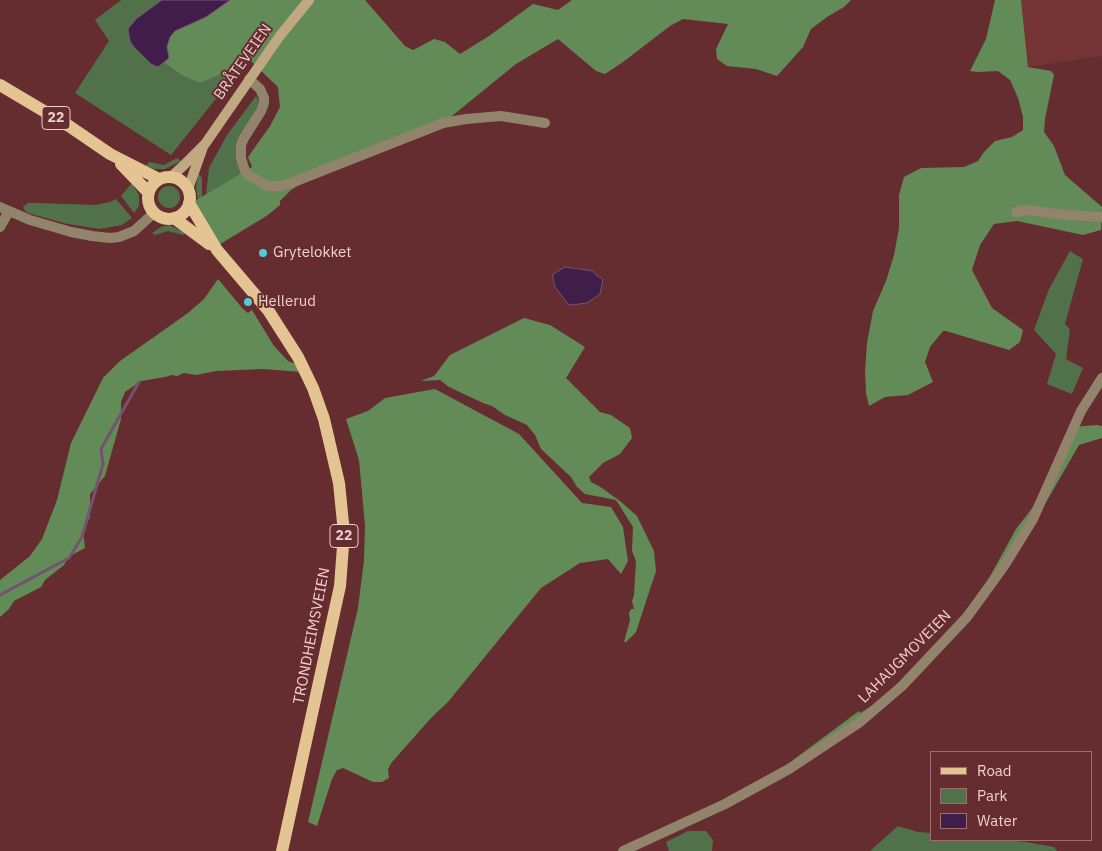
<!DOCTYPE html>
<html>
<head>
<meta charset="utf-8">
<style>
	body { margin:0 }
	#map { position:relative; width:1102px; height:851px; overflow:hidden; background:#652d2f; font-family:"IBM Plex Sans",sans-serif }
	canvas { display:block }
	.legend { position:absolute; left:930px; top:751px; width:162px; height:90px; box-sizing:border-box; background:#652d2f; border:1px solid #9d6d6e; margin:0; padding:6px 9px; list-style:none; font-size:15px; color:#f1cdcd }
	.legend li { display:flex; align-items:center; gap:10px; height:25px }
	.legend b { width:25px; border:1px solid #9d6d6e }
</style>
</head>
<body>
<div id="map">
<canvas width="1102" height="851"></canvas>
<ul class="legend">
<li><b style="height:6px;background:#e3c492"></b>Road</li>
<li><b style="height:14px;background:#51714a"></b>Park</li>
<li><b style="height:14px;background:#411e4a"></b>Water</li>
</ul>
</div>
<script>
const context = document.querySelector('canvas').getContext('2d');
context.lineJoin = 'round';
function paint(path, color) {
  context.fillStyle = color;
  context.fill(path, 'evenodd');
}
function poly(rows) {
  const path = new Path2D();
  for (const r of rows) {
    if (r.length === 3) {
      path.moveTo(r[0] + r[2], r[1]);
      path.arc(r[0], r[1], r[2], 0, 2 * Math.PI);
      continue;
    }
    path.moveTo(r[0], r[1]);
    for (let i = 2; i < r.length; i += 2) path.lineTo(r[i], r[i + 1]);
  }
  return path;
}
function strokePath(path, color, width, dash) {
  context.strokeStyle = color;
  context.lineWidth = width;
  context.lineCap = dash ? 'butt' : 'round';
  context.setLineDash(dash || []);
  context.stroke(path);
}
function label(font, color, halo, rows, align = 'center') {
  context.font = font + ' "IBM Plex Sans",sans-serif';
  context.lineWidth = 4;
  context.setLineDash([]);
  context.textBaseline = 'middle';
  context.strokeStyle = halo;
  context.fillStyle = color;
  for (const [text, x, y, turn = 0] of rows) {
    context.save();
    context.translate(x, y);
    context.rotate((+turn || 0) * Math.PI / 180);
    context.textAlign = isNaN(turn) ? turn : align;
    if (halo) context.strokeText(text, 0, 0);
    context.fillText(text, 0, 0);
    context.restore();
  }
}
const built = poly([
	[1021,0,1102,0,1102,56,1028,67]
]);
const green = poly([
	[121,0,293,0,262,41,171,155,75,93,109,41,95,20],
	[256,96,259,101,258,106,246,127,246,177,206,194,209,168,227,135],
	[177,158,181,161,165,169,154,169,146,166,149,162,164,165],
	[198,173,202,178,202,200,199,205,196,189],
	[132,183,139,195,139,206,134,213,121,196],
	[169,197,11],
	[116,199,132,218,122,225,100,229,68,224,31,214,26,212,23,207,28,203,36,203,96,205,110,202],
	[169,225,186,233,183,235,168,231,155,235,152,233,161,227],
	[1070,251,1083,259,1065,324,1070,329,1066,359,1083,368,1072,394,1047,384,1056,354,1034,330,1049,289],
	[898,826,918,832,931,833,931,840,1004,840,1026,842,1054,847,1057,851,870,851],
	[688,831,706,831,713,840,712,851,669,851,666,842]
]);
const forest = poly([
	[230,0,365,0,405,46,413,50,434,39,445,42,460,54,489,36,533,4,558,10,572,0,851,0,844,7,827,17,811,29,803,47,777,76,756,69,727,66,717,59,716,49,728,24,683,19,670,26,623,62,605,74,596,71,558,39,516,64,431,133,305,181,291,190,280,201,280,205,268,215,217,246,186,206,252,167,248,157,270,126,280,107,278,87,251,61,200,83,182,75,164,62,169,58,167,47,170,37,175,31,206,17],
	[995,0,1021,0,1028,67,1051,71,1054,75,1045,119,1044,132,1054,146,1065,175,1102,207,1101,230,1083,235,1017,221,994,224,980,245,972,270,992,308,1023,330,1020,342,1009,350,946,331,943,331,930,347,925,362,933,382,908,395,885,397,869,406,866,393,865,371,867,343,873,311,886,281,894,255,899,228,899,195,904,177,921,168,964,167,978,161,984,152,995,141,1012,137,1023,130,1023,117,1018,98,1010,80,998,71,977,72,970,71,986,39],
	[218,279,243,309,248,313,252,310,274,346,288,361,307,368,302,372,263,369,216,371,196,375,184,373,177,376,172,375,165,377,141,381,125,392,121,402,121,419,105,476,90,494,90,517,83,531,85,548,68,557,64,565,45,580,41,587,14,601,9,609,0,617,0,580,30,556,42,539,57,500,71,443,103,378,120,361,188,313,204,299],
	[524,318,550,325,585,347,566,378,600,412,611,415,630,428,632,438,620,454,603,463,589,477,591,482,599,486,620,501,637,516,654,551,656,571,636,632,626,642,624,642,630,620,629,613,631,609,634,609,632,601,634,595,636,561,632,551,633,527,616,500,585,494,577,487,571,477,541,449,535,435,527,425,505,415,492,406,483,403,449,387,440,380,421,381,434,376,450,355],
	[435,389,519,434,582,503,611,507,623,527,628,561,621,574,608,559,580,563,541,588,448,702,432,717,392,762,388,769,389,778,382,782,373,782,343,768,337,770,332,779,317,826,308,822,358,608,364,560,365,525,359,460,346,419,368,411,385,398],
	[1097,425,1102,426,1102,438,1079,445,1045,504,991,588,906,682,798,765,793,760,859,711,860,713,877,703,892,690,976,602,1016,529,1033,507,1072,427]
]);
const water = poly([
	[162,0,230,0,206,17,175,31,170,37,167,47,169,58,158,67,151,64,134,47,130,41,128,29,136,19,162,0],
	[565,267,593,271,597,276,603,279,600,294,587,303,572,305,568,304,555,287,553,279,553,274,565,267]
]);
const stream = poly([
	[0,595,69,558,82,537,103,464,101,449,139,382]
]);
const street = poly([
	[249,79,260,89,264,98,264,103,261,111,244,138,241,145,241,158,245,171,250,176,268,186,281,186,291,183,443,123,466,119,501,116,545,123],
	[0,207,30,220,71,232,92,236,110,238,119,237,134,231,154,213],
	[1016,212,1026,210,1067,215,1102,217],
	[0,227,9,211],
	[623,851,725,804,789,769,860,722,902,686,967,617,1004,566,1033,519,1081,411,1102,378]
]);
const secondary = poly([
	[171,177,184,165,205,144,279,37,309,0],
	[188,189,203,147]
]);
const primary = poly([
	[0,85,69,126,110,154,159,179],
	[121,164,148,192],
	[169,198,21],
	[189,203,217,250,268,310,298,357,313,388,324,419,339,483,344,533,340,586,282,851],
	[174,218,209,244]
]);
const markers = [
	[263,253,5,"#51ccd2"],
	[248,302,5,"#51ccd2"]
];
const shields = [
	[56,118,28],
	[344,536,28]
];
const shieldNames = [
	["22",56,118],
	["22",344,536]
];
const streetNames = [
	["BRÅTEVEIEN",243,62,-55],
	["TRONDHEIMSVEIEN",312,636,-79],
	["LAHAUGMOVEIEN",905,657,-45]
];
const poiNames = [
	["Grytelokket",273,253],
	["Hellerud",258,302]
];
paint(built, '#743436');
paint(green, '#51714a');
paint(forest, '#628b58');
paint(water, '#411e4a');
strokePath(water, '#765271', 1);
strokePath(stream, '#765271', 3);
strokePath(street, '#92836b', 10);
strokePath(secondary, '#c0a881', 10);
strokePath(primary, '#e3c492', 12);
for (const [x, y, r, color] of markers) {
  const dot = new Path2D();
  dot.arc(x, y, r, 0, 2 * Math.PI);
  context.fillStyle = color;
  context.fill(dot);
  strokePath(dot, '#652d2f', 2);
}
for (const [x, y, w] of shields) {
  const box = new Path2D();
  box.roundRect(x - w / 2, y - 11.5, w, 23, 4);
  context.fillStyle = '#652d2f';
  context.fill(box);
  strokePath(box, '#f1cdcd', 1);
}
label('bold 14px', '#f1cdcd', null, shieldNames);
label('15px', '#f1cdcd', '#652d2f', streetNames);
label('15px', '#f1cdcd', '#652d2f', poiNames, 'left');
</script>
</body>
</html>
